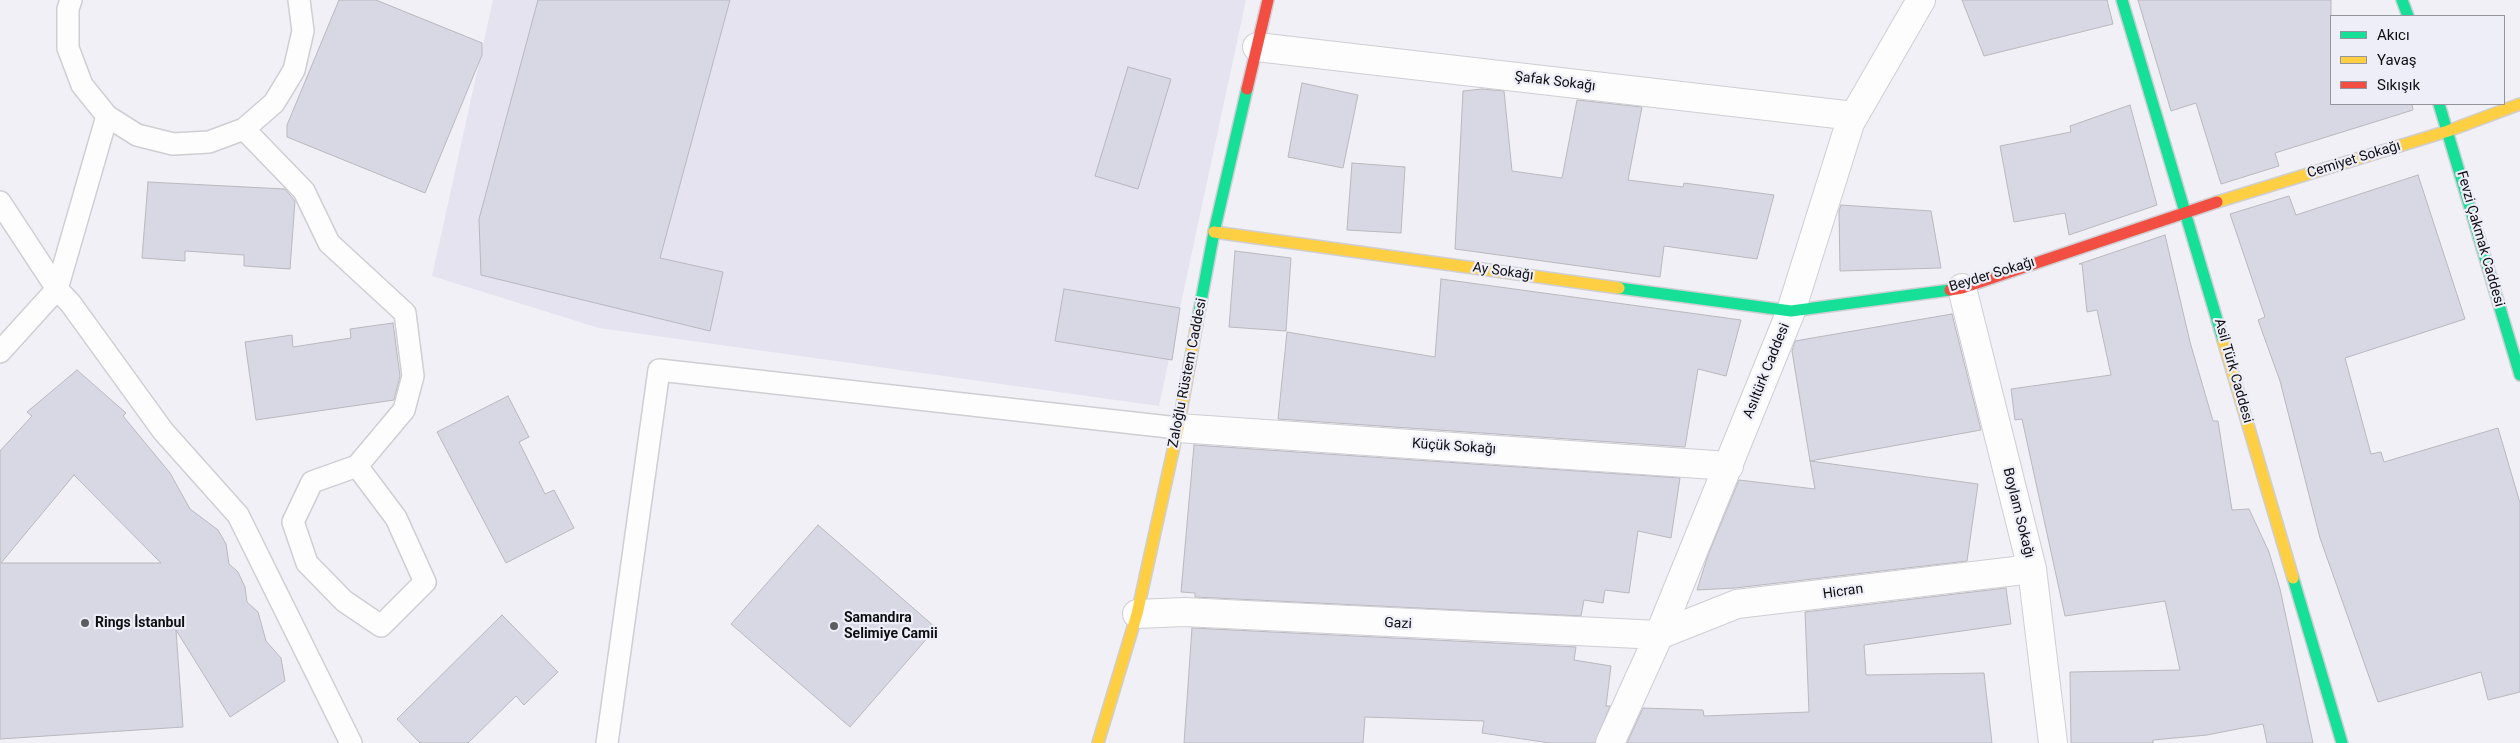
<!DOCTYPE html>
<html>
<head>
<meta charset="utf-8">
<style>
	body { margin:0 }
	#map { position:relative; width:2520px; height:743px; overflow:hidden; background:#f0f0f6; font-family:Roboto,sans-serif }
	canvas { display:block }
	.legend { position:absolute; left:2330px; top:15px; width:175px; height:90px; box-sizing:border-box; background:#eeeef8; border:1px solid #94949c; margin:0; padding:6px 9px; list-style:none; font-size:15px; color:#0e0d11 }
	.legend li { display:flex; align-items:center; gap:10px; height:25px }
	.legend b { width:25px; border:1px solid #94949c }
</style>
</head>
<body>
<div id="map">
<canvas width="2520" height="743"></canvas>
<ul class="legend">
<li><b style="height:6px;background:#16e098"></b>Akıcı</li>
<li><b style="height:6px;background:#ffcf43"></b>Yavaş</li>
<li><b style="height:6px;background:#f24e42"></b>Sıkışık</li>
</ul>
</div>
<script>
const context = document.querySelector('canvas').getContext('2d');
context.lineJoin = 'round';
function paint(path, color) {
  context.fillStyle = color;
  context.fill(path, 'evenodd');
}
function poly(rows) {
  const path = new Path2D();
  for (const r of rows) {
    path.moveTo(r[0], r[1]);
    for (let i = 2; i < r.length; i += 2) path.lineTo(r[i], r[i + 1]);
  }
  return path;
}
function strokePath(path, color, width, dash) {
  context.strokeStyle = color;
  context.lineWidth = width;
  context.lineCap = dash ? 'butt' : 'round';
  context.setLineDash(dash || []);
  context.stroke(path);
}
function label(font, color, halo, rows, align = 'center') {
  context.font = font + ' Roboto,sans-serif';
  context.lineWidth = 4.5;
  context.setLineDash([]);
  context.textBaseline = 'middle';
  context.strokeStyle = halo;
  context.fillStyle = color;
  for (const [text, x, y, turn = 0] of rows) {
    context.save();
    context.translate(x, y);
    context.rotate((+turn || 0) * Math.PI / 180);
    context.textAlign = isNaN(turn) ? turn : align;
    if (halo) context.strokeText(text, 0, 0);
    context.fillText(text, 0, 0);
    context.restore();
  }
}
const built = poly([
	[493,0,1246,0,1159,406,599,328,432,276]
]);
const building = poly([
	[339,0,376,0,482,43,482,55,425,193,287,137,287,125,339,0],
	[538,0,730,0,660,258,723,272,710,331,481,275,479,219,538,0],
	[1962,0,2107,0,2113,24,1984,56,1962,0],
	[2138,0,2331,0,2331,104,2412,104,2413,110,2275,153,2279,166,2221,184,2196,103,2171,111,2138,0],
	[1128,67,1171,79,1138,189,1095,176,1128,67],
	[1302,83,1358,95,1343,168,1288,157,1302,83],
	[1482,89,1504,91,1512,171,1562,178,1577,100,1642,107,1628,180,1683,187,1684,183,1774,195,1757,259,1664,246,1660,277,1455,249,1463,91,1482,89],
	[2130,105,2157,205,2069,235,2065,213,2014,222,2000,146,2071,132,2070,126,2130,105],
	[1352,163,1405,167,1401,233,1347,230,1352,163],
	[2418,175,2465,319,2345,358,2371,454,2381,452,2384,462,2498,428,2520,503,2520,692,2488,700,2481,672,2378,702,2320,538,2280,381,2258,320,2265,317,2230,214,2289,196,2296,215,2418,175],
	[148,182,285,189,295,201,290,269,244,266,244,255,185,251,185,261,142,258,148,182],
	[1841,205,1931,211,1941,268,1840,271,1839,211,1841,205],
	[2165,235,2190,342,2213,421,2218,421,2232,510,2249,509,2269,552,2280,589,2313,743,2267,743,2263,724,2207,735,2153,740,2153,743,2071,743,2070,672,2180,670,2165,601,2065,616,2022,419,2015,420,2011,389,2111,375,2097,310,2087,312,2082,264,2079,264,2165,235],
	[1235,251,1291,258,1286,331,1229,327,1235,251],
	[1441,279,1741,320,1726,376,1698,369,1685,447,1278,419,1287,332,1435,357,1441,279],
	[1064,289,1180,308,1172,360,1055,341,1064,289],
	[1952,314,1981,430,1810,461,1792,351,1795,341,1952,314],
	[393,323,400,376,394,400,256,420,245,342,292,335,293,347,351,338,350,329,393,323],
	[77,370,126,413,123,416,170,473,190,509,218,530,226,544,229,564,238,572,245,587,247,602,258,612,266,641,281,658,285,681,230,717,176,630,183,727,0,739,0,451,32,416,27,412,77,370],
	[74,475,161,563,1,563,74,475],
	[508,396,529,437,519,442,545,494,554,490,574,528,506,563,437,432,508,396],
	[1194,445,1680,478,1671,538,1638,531,1629,593,1605,590,1603,603,1584,600,1581,616,1195,597,1195,593,1181,592,1194,445],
	[1810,461,1978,484,1967,561,1735,588,1697,590,1708,555,1739,480,1815,489,1810,461],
	[818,525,936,628,850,727,731,624,818,525],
	[2006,588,2011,624,1864,645,1866,675,1984,673,1992,743,1627,743,1643,708,1703,710,1704,716,1809,712,1805,612,2006,588],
	[502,615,558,672,524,705,516,696,468,743,420,743,397,719,502,615],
	[1192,628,1576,647,1574,660,1611,666,1606,706,1610,706,1595,743,1550,743,1482,733,1484,721,1365,717,1363,743,1184,743,1192,628]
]);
const lane = poly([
	[71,0,68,9,68,48,82,85,107,116,137,135,173,144,209,142,244,129,274,103,294,70,303,31,299,0],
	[244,129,304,191,329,243,405,313,413,376,404,410,357,466,312,482,293,522,307,563,344,601,381,626,425,582,396,518,357,466],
	[0,202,57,289,71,304,163,431,238,515,351,743],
	[0,352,57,289,107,116],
	[607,743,659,370,1178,428]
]);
const street = poly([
	[1257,47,1854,116],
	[1962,288,2032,569,2053,743],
	[1178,428,1729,466],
	[1137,614,1184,612,1659,635,1737,604,2032,569],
	[1610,743,1659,635,1791,311,1850,123,1921,0]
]);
const fast = poly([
	[2122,0,2223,340],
	[2402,0,2408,16],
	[2439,104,2520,375],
	[1619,288,1791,311,1950,290],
	[1197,323,1214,232,1247,89],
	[2293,578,2342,743]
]);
const slow = poly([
	[2217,202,2448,131,2520,104],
	[1214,232,1619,288],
	[2223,340,2293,578],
	[1098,743,1137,614,1178,428,1197,323]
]);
const jam = poly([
	[1247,89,1268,0],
	[1950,290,1962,288,2217,202]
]);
const markers = [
	[85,623,5,"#5d5c61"],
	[834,626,5,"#5d5c61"]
];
const streetNames = [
	["Şafak Sokağı",1555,82,7],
	["Cemiyet Sokağı",2354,160,-17],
	["Fevzi Çakmak Caddesi",2480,239,74],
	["Ay Sokağı",1503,272,8],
	["Beyder Sokağı",1992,275,-17],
	["Asıltürk Caddesi",1767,371,-68],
	["Asil Türk Caddesi",2233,371,74],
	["Zaloğlu Rüstem Caddesi",1188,373,-79],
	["Küçük Sokağı",1454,447,4],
	["Boylam Sokağı",2018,513,76],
	["Hicran",1843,592,-8],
	["Gazi",1398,624,3]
];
const poiNames = [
	["Samandıra",844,618],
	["Selimiye Camii",844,634],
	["Rings İstanbul",95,623]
];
paint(built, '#e4e3ef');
paint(building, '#d8d7e4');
strokePath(building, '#b9b8bd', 1);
strokePath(lane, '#ceced3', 24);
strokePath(street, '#ceced3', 30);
strokePath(fast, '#ceced3', 14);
strokePath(slow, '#ceced3', 14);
strokePath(jam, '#ceced3', 14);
strokePath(lane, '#fdfdfe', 21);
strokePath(street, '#fdfdfe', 28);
strokePath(fast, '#16e098', 11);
strokePath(slow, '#ffcf43', 11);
strokePath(jam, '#f24e42', 11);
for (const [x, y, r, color] of markers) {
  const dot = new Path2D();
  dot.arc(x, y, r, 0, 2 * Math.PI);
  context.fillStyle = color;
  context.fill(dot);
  strokePath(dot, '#eeeef8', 2);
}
label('14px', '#0e0d11', '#eeeef8', streetNames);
label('bold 14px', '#0e0d11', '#eeeef8', poiNames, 'left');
</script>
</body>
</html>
